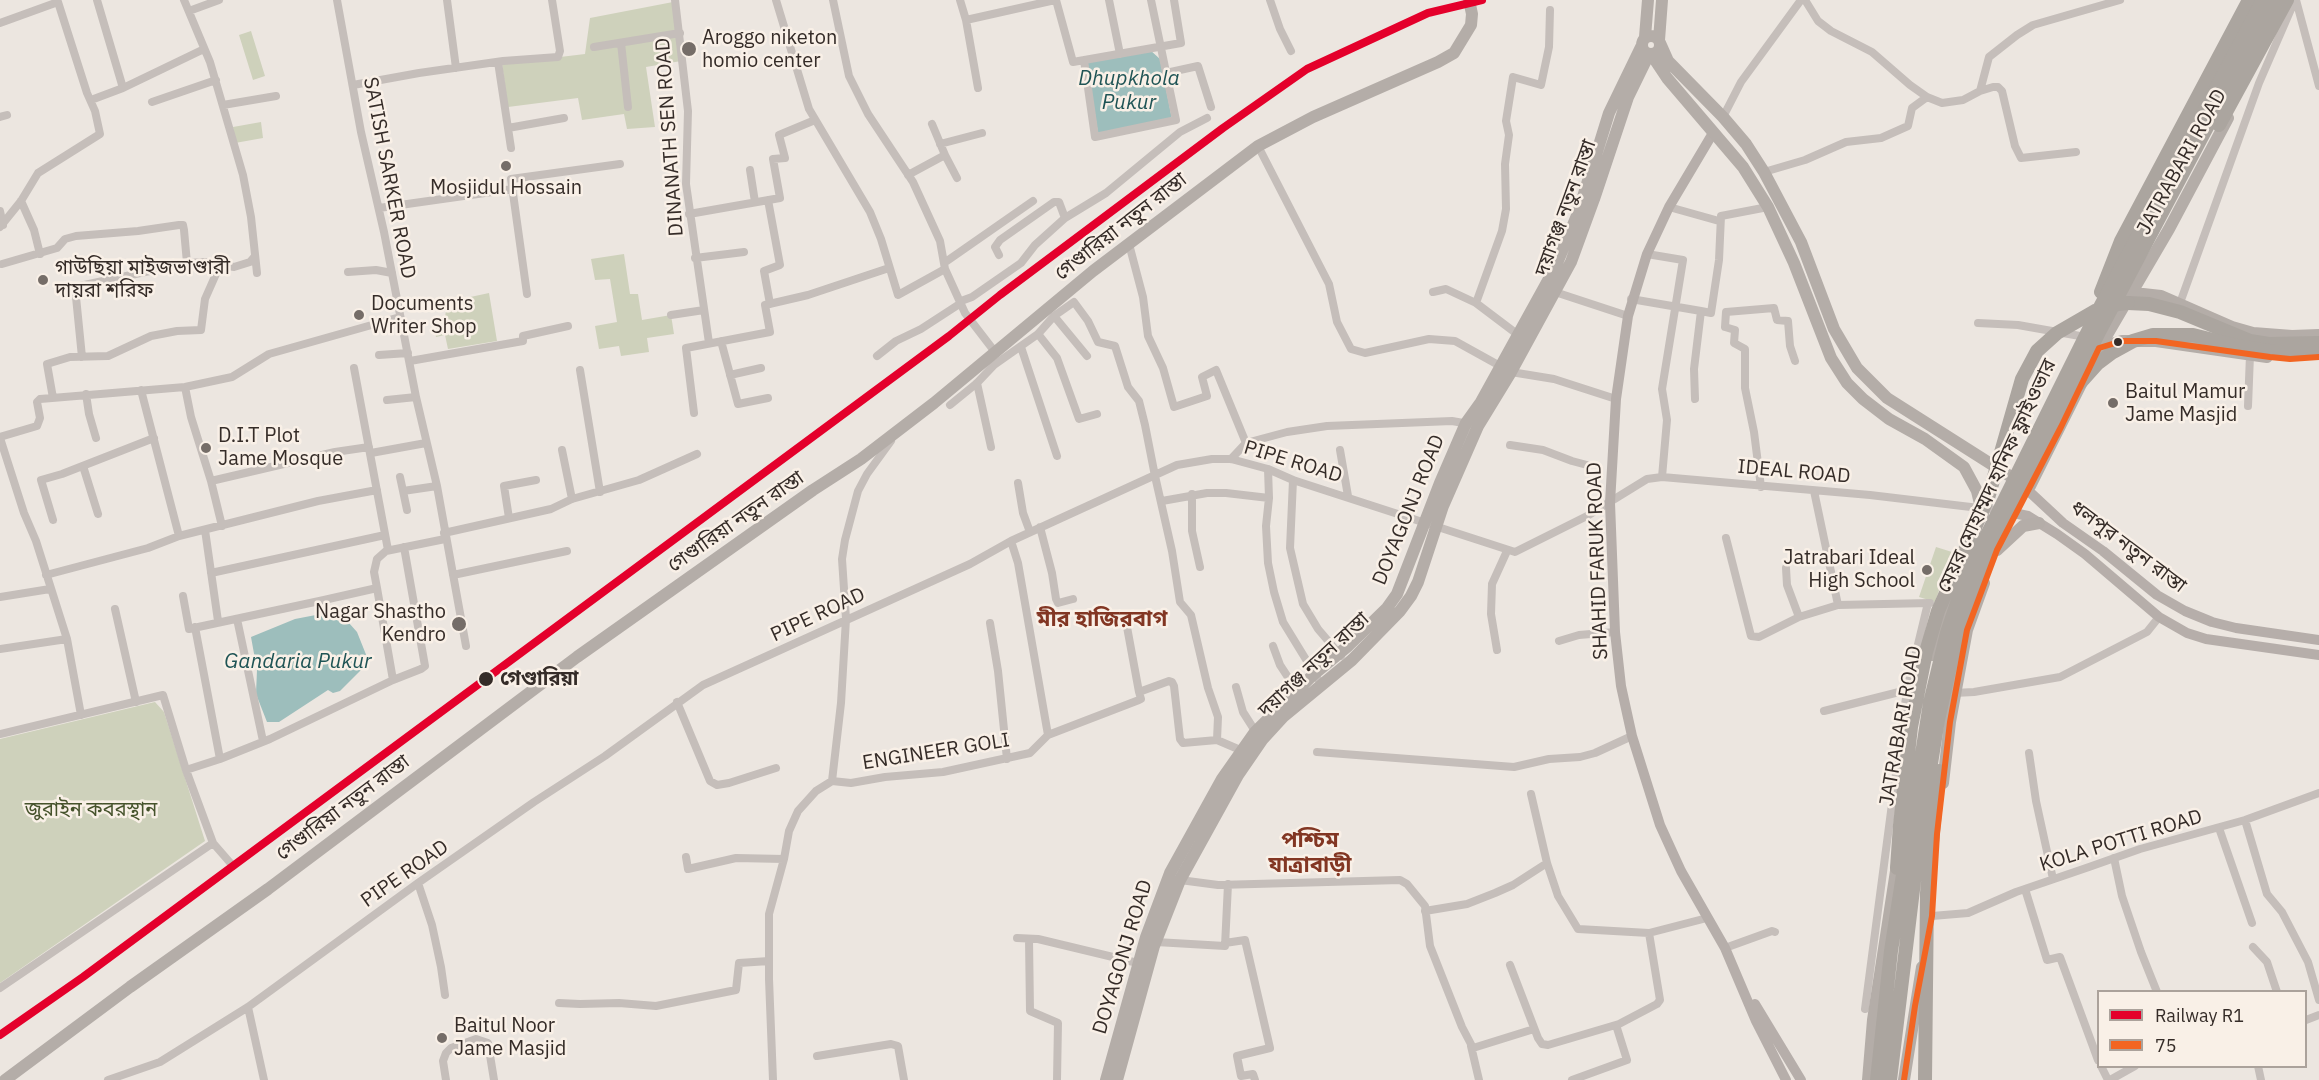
<!DOCTYPE html>
<html>
<head>
<meta charset="utf-8">
<style>
	body { margin:0 }
	#map { position:relative; width:2319px; height:1080px; overflow:hidden; background:#ece6e0; font-family:"IBM Plex Sans",sans-serif }
	canvas { display:block }
	.legend { position:absolute; left:2097px; top:990px; width:210px; height:78px; box-sizing:border-box; background:#f9f0e7; border:2px solid #aba29b; margin:0; padding:8px 10px; list-style:none; font-size:18px; color:#352c28 }
	.legend li { display:flex; align-items:center; gap:12px; height:30px }
	.legend b { width:30px; border:2px solid #aba29b }
</style>
</head>
<body>
<div id="map">
<canvas width="2319" height="1080"></canvas>
<ul class="legend">
<li><b style="height:8px;background:#e4002b"></b>Railway R1</li>
<li><b style="height:8px;background:#f26522"></b>75</li>
</ul>
</div>
<script>
const context = document.querySelector('canvas').getContext('2d');
context.lineJoin = 'round';
function paint(path, color) {
  context.fillStyle = color;
  context.fill(path, 'evenodd');
}
function poly(rows) {
  const path = new Path2D();
  for (const r of rows) {
    if (r.length === 3) {
      path.moveTo(r[0] + r[2], r[1]);
      path.arc(r[0], r[1], r[2], 0, 2 * Math.PI);
      continue;
    }
    path.moveTo(r[0], r[1]);
    for (let i = 2; i < r.length; i += 2) path.lineTo(r[i], r[i + 1]);
  }
  return path;
}
function strokePath(path, color, width, dash) {
  context.strokeStyle = color;
  context.lineWidth = width;
  context.lineCap = dash ? 'butt' : 'round';
  context.setLineDash(dash || []);
  context.stroke(path);
}
function label(font, color, halo, rows, align = 'center') {
  context.font = font + ' "IBM Plex Sans","Noto Sans Bengali",sans-serif';
  context.lineWidth = 5;
  context.setLineDash([]);
  context.textBaseline = 'middle';
  context.strokeStyle = halo;
  context.fillStyle = color;
  for (const [text, x, y, turn = 0] of rows) {
    context.save();
    context.translate(x, y);
    context.rotate((+turn || 0) * Math.PI / 180);
    context.textAlign = isNaN(turn) ? turn : align;
    if (halo) context.strokeText(text, 0, 0);
    context.fillText(text, 0, 0);
    context.restore();
  }
}
const green = poly([
	[673,2,681,61,646,67,655,127,627,129,624,114,582,120,578,98,508,107,502,64,585,54,590,18],
	[251,31,265,76,253,80,239,35],
	[261,122,263,138,235,143,233,127],
	[624,254,630,294,638,294,642,320,671,315,674,334,647,338,649,352,621,356,619,346,599,349,595,326,617,322,610,279,595,280,591,259],
	[489,293,497,341,448,349,445,335,436,337,433,321,445,318,447,302],
	[1936,547,1952,552,1935,602,1919,597],
	[155,702,164,712,205,841,0,983,0,739]
]);
const water = poly([
	[1150,50,1160,59,1172,119,1098,133,1087,62],
	[321,614,336,617,349,623,357,632,369,662,340,691,333,693,328,690,279,722,267,722,256,694,257,670,251,637,295,619]
]);
const street = poly([
	[97,0,123,88],
	[184,0,210,62,243,175,251,217,257,273],
	[337,0,361,132,384,232,416,397,437,486,466,646],
	[447,0,456,68],
	[675,0,688,111,686,184,709,343],
	[776,0,809,109,870,212,881,239,898,295,945,269,965,313,995,352],
	[833,0,849,76,868,114,913,182,940,241,945,269],
	[960,0,966,20,978,88],
	[1056,0,1073,62,1181,43,1174,0],
	[1109,0,1120,54],
	[1270,0,1280,29,1291,51],
	[1805,0,1818,21,1831,31,1872,52,1910,85,1927,97,1942,103,1963,100,1980,91,1989,57,2017,35,2033,25,2120,0],
	[2296,0,2319,86],
	[189,11,219,0],
	[966,20,1055,0],
	[0,23,58,2,87,93,95,111,100,134,38,173,21,201,0,227],
	[621,43,628,107],
	[594,47,680,33],
	[1084,60,1095,137,1176,120,1151,0],
	[498,62,511,148],
	[1166,73,1198,66,1211,107],
	[353,85,419,73,503,61,558,57,560,51,552,0],
	[1980,91,1993,87,1998,87,2002,91,2015,146,2021,158,2076,152],
	[91,100,123,88,204,49],
	[152,102,216,80],
	[223,105,276,96],
	[0,117,7,115],
	[1723,117,1741,82,1801,0],
	[508,128,564,118],
	[940,144,982,133],
	[1258,146,1329,284,1337,322,1351,349,1365,353,1429,339,1455,341,1511,372,1554,379,1616,399],
	[945,155,957,178],
	[750,170,755,202],
	[1764,172,1805,160,1846,142,1881,138,1908,126,1912,108,1927,97],
	[908,175,945,155,932,124],
	[768,200,780,265,764,271,770,304],
	[21,201,34,230,40,254],
	[1669,207,1719,221],
	[379,208,513,189],
	[0,211,3,225],
	[689,214,780,198,773,159,785,158,779,135,815,120],
	[1129,244,1143,297,1148,336,1163,368,1174,407,1207,396,1202,377,1216,370,1246,443],
	[1647,254,1683,260,1662,389,1667,420,1662,477],
	[999,255,995,247,1000,240,1054,202,1059,202,1065,218],
	[695,258,744,252],
	[944,263,1033,201],
	[2,264,57,248,65,239,76,236,138,231,179,225,183,225,184,230,187,263],
	[348,272,376,270,392,273],
	[1433,292,1446,289,1476,303,1521,337],
	[1555,292,1628,316],
	[527,294,511,179,620,164],
	[1631,299,1701,311],
	[961,301,972,297,1021,263,1035,245,1065,218,1106,193,1180,132,1207,118],
	[1476,303,1502,231,1506,209,1505,164,1509,135,1506,121,1513,77,1541,85,1549,47,1550,10],
	[2180,303,2259,83,2295,0],
	[671,315,704,310],
	[1054,316,1087,356],
	[1978,323,2018,325,2080,336],
	[1038,334,1057,358,1079,419,1097,414],
	[721,341,738,404,768,398],
	[1021,347,1057,456],
	[379,355,408,353],
	[877,356,896,341,921,329,961,303],
	[82,357,75,287,187,263,206,262,234,267,250,262,255,256],
	[410,361,523,341,523,336,568,326],
	[354,368,388,550],
	[580,370,600,492],
	[730,375,761,368],
	[977,383,991,447],
	[185,387,191,417,211,481,222,526],
	[141,390,179,536],
	[86,394,89,414,96,438],
	[53,398,47,364,70,357,108,356,151,336,177,331,201,330,205,299,220,265],
	[1695,399,1694,369,1701,311,1711,313,1719,260,1721,216,1768,207],
	[387,400,416,397],
	[950,405,977,383,994,365,1038,334,1054,316,1074,302,1088,321,1098,342,1115,346,1128,387,1139,401,1145,425,1155,476,1172,551,1180,602,1191,615,1208,688,1218,717,1217,740],
	[2248,406,2250,355],
	[694,413,686,348,770,332,765,305,808,295,889,268],
	[0,437,37,426,40,418,37,402,40,399,185,387,232,377,269,354,400,317],
	[0,438,24,513,36,541,67,639,81,715],
	[1510,445,1543,450,1572,461,1587,465],
	[562,450,572,499],
	[1340,450,1348,496],
	[371,453,426,443],
	[1231,459,1246,443,1287,432,1327,426,1452,421,1469,424],
	[83,466,98,514],
	[1268,469,1269,498,1266,526,1268,563,1274,592,1283,622,1321,684],
	[400,477,403,491,437,486],
	[1293,480,1290,548,1303,604,1318,629,1341,656],
	[211,481,335,452,369,447],
	[1018,483,1023,513,1030,532],
	[1761,487,1754,432,1745,388,1745,349,1734,343,1735,330,1725,327,1726,312,1774,308,1777,320,1788,321,1790,346,1795,361],
	[403,491,407,510],
	[1814,491,1838,605],
	[1192,494,1192,531,1200,567],
	[1162,501,1207,493,1226,493,1269,498],
	[509,518,504,486,536,480],
	[53,520,41,480,62,474,154,438],
	[1040,527,1052,573,1056,599,1058,603,1073,599],
	[205,530,218,621],
	[444,533,551,509,572,499,639,480,697,454],
	[1726,538,1751,636,1759,637,1799,617,1838,605,1930,603],
	[1011,541,1018,563,1048,735],
	[1786,568,1787,585,1799,617],
	[211,573,385,535],
	[46,575,148,548,179,536,318,501,377,490],
	[453,575,567,551],
	[377,588,393,680],
	[183,596,189,629,324,600,377,588,374,572,377,559,386,551,445,539],
	[0,597,50,589],
	[115,609,136,702],
	[237,619,263,741],
	[990,623,998,671,1007,759],
	[195,627,220,759],
	[1127,627,1139,692],
	[1559,641,1579,635,1615,632],
	[1273,646,1280,665,1299,694],
	[0,649,67,639],
	[1497,650,1491,614,1492,584,1507,551],
	[1236,687,1243,712,1257,734],
	[1954,693,1974,692,2060,677,2147,632,2159,617],
	[677,702,710,781,717,785,729,783,776,768],
	[1824,711,1907,690],
	[0,734,163,695,186,770,213,843,233,866],
	[1317,752,1514,767,1549,759,1580,757,1595,753,1632,736],
	[2029,753,2036,801,2053,879],
	[186,770,220,759,270,739,393,680,421,669,425,666,404,547],
	[832,781,851,783,885,777,943,772,1030,753,1048,735,1139,700,1141,699,1139,692,1169,681,1172,682,1174,686,1180,739,1183,743,1217,740,1245,752],
	[1531,794,1547,863,1558,896,1578,929,1649,933,1707,918],
	[2245,820,2267,894,2282,912,2308,962,2319,1000],
	[2219,828,2252,923],
	[686,857,688,869,736,858,784,859],
	[2114,858,2122,896,2141,952,2157,992],
	[1180,880,1218,885,1400,880,1407,884,1425,906,1430,946,1462,1027,1473,1048,1534,1029],
	[418,883,432,925,441,967,445,995],
	[2025,889,2047,960,2060,957,2098,1060],
	[1425,911,1467,904,1495,893,1513,885,1547,863],
	[1932,916,1968,913,2016,892,2089,867,2140,849,2245,820,2319,793],
	[1017,938,1038,939,1142,964],
	[1029,939,1030,1011,1058,1023,1057,1080],
	[1156,942,1225,946,1228,884],
	[1225,943,1245,940,1270,1048,1237,1056,1241,1076,1253,1074,1255,1080],
	[2253,947,2267,962,2277,992],
	[1725,948,1772,931,1775,932],
	[1510,965,1538,1038,1542,1044,1548,1045,1619,1024,1657,1004,1660,1000,1649,933],
	[0,988,213,843],
	[559,1003,580,1004,619,1003,656,1006,736,990,739,963,769,961],
	[248,1007,264,1080],
	[1865,1009,1907,690,1928,603],
	[2306,1020,2319,1015],
	[1471,1046,1479,1080],
	[817,1056,891,1044,898,1046,904,1080],
	[2101,1066,2108,1080],
	[2258,1066,2261,1080],
	[108,1080,160,1062,248,1007,418,883,534,802,605,756,703,685,970,564,1011,541,1177,465,1212,459,1231,459,1268,469,1293,480,1515,552,1587,516,1647,479,1662,477,1870,495,1996,510],
	[446,1080,443,1061,446,1053,451,1048,476,1039,488,1043,494,1080],
	[773,1080,769,979,769,914,784,859,789,831,798,811,816,791,832,781,841,703,846,619,842,559,845,540,858,491,867,474,891,441],
	[1572,1080,1627,1060,1616,1025],
	[2110,1080,2135,1066]
]);
const secondary = poly([
	[1713,133,1669,207,1647,254,1628,316,1616,399,1610,503,1615,632,1621,686,1632,736,1660,825,1681,871,1725,948,1756,1021,1786,1080],
	[2020,483,2063,523,2103,551,2157,595,2185,611,2212,622,2236,628,2319,640],
	[2004,511,2028,516,2057,534,2085,554,2159,617,2187,633,2206,639,2319,655],
	[1755,1004,1801,1080]
]);
const primary = poly([
	[1651,45,9],
	[1645,37,1648,0],
	[1659,40,1662,0],
	[1660,43,1668,61,1723,117,1746,144,1764,172,1801,242,1834,329,1857,368,1887,398,2013,478],
	[1651,54,1667,78,1743,167,1768,207,1794,263,1831,358,1847,383,1863,399,1889,419,1925,439,1964,467,1977,491,1983,516],
	[2125,292,2161,296,2232,327,2253,333,2292,336,2319,335],
	[2104,340,2169,229,2228,118],
	[2030,486,2099,348,2122,341,2156,341,2267,357],
	[1997,550,2023,526,2039,523],
	[1932,655,1957,587],
	[1943,783,1950,722,1967,630,1984,583],
	[5,1080,130,987,268,889,577,657,813,490,861,459,934,403,1093,271,1258,146,1313,117,1438,62,1454,53,1471,25,1472,14,1469,0],
	[1106,1080,1146,937,1170,873,1222,779,1255,732,1314,674,1348,646,1387,608,1397,594,1440,483,1466,423,1481,402,1555,268,1578,213,1609,113,1641,47],
	[1117,1080,1154,946,1180,880,1238,775,1262,740,1284,716,1352,660,1400,611,1411,596,1418,582,1443,506,1478,426,1511,372,1571,262,1594,199,1628,97,1649,54],
	[1868,1080,1873,1020,1898,858],
	[1904,1080,1922,967]
]);
const highway = poly([
	[2101,292,2121,241,2249,0],
	[2128,303,2149,304,2180,312,2250,341,2269,344,2319,343]
]);
const highwayBridge = poly([
	[2219,125,2287,0],
	[2080,383,2097,364,2113,352,2133,341,2153,335,2193,335,2237,346,2275,352,2319,352],
	[1897,868,1900,825,1911,727,1926,652,1938,611,1988,498,2022,379,2037,351,2057,333,2095,311,2118,304,2128,303],
	[1877,1080,1891,951,1930,703,1947,633,1958,600,1978,553,2098,311,2263,0],
	[1890,1080,1920,832,1938,720,1954,648,1965,611,1993,547,2099,332,2274,0],
	[1925,1080,1927,893,1939,771]
]);
const bus1 = poly([
	[1904,1080,1915,1006,1932,916,1937,834,1950,722,1967,630,1997,550,2061,427,2099,348,2122,341,2156,341,2270,357,2290,359,2319,357]
]);
const rail1 = poly([
	[0,1035,83,977,949,336,1000,295,1223,128,1307,69,1428,13,1482,0]
]);
const markers = [
	[689,49,8,"#756d68"],
	[506,166,6,"#756d68"],
	[43,280,6,"#756d68"],
	[359,315,6,"#756d68"],
	[2118,342,5,"#352c28"],
	[2113,403,6,"#756d68"],
	[206,448,6,"#756d68"],
	[1927,570,6,"#756d68"],
	[459,624,8,"#756d68"],
	[486,679,8,"#352c28"],
	[442,1038,6,"#756d68"]
];
const poiNames = [
	["Aroggo niketon",702,38],
	["homio center",702,61],
	["Mosjidul Hossain",506,188,"center"],
	["গাউছিয়া মাইজভাণ্ডারী",55,268],
	["দায়রা শরিফ",55,291],
	["Documents",371,304],
	["Writer Shop",371,327],
	["Baitul Mamur",2125,392],
	["Jame Masjid",2125,415],
	["D.I.T Plot",218,436],
	["Jame Mosque",218,459],
	["Jatrabari Ideal",1915,558,"right"],
	["High School",1915,581,"right"],
	["Nagar Shastho",446,612,"right"],
	["Kendro",446,635,"right"],
	["Baitul Noor",454,1026],
	["Jame Masjid",454,1049]
];
const streetNames = [
	["DINANATH SEN ROAD",670,137,-94],
	["JATRABARI ROAD",2182,162,-61],
	["SATISH SARKER ROAD",389,178,79],
	["দয়াগঞ্জ নতুন রাস্তা",1566,208,-70],
	["গেণ্ডারিয়া নতুন রাস্তা",1121,227,-38],
	["PIPE ROAD",1293,462,17],
	["IDEAL ROAD",1794,472,5],
	["মেয়র মোহাম্মদ হানিফ ফ্লাইওভার",1997,476,-65],
	["DOYAGONJ ROAD",1409,510,-68],
	["গেণ্ডারিয়া নতুন রাস্তা",736,522,-35],
	["ধলপুর নতুন রাস্তা",2128,547,37],
	["SHAHID FARUK ROAD",1598,561,-92],
	["PIPE ROAD",818,615,-25],
	["দয়াগঞ্জ নতুন রাস্তা",1314,665,-43],
	["JATRABARI ROAD",1901,726,-80],
	["ENGINEER GOLI",936,752,-9],
	["গেণ্ডারিয়া নতুন রাস্তা",343,808,-37],
	["KOLA POTTI ROAD",2121,841,-17],
	["PIPE ROAD",405,874,-35],
	["DOYAGONJ ROAD",1123,957,-73]
];
const stopNames = [
	["গেণ্ডারিয়া",500,679]
];
const parkNames = [
	["জুরাইন কবরস্থান",91,810]
];
const waterNames = [
	["Dhupkhola",1129,79],
	["Pukur",1129,103],
	["Gandaria Pukur",298,662]
];
const quarterNames = [
	["মীর হাজিরবাগ",1102,620],
	["পশ্চিম",1310,841],
	["যাত্রাবাড়ী",1310,866]
];
paint(green, '#ced1bb');
paint(water, '#9dbebc');
strokePath(street, '#c5beba', 8);
strokePath(secondary, '#b6aeaa', 10);
strokePath(primary, '#b4ada8', 12);
strokePath(highway, '#aba59f', 14);
strokePath(highwayBridge, '#aba59f', 14);
strokePath(bus1, '#f26522', 6);
strokePath(rail1, '#e4002b', 8);
for (const [x, y, r, color] of markers) {
  const dot = new Path2D();
  dot.arc(x, y, r, 0, 2 * Math.PI);
  context.fillStyle = color;
  context.fill(dot);
  strokePath(dot, '#f9f0e7', 2);
}
label('20px', '#352c28', '#f9f0e7', poiNames, 'left');
label('20px', '#352c28', '#f9f0e7', streetNames);
label('bold 20px', '#352c28', '#f9f0e7', stopNames, 'left');
label('20px', '#46532c', '#f9f0e7', parkNames);
label('italic 21px', '#1f5455', '#f9f0e7', waterNames);
label('bold 22px', '#823623', '#f9f0e7', quarterNames);
</script>
</body>
</html>
